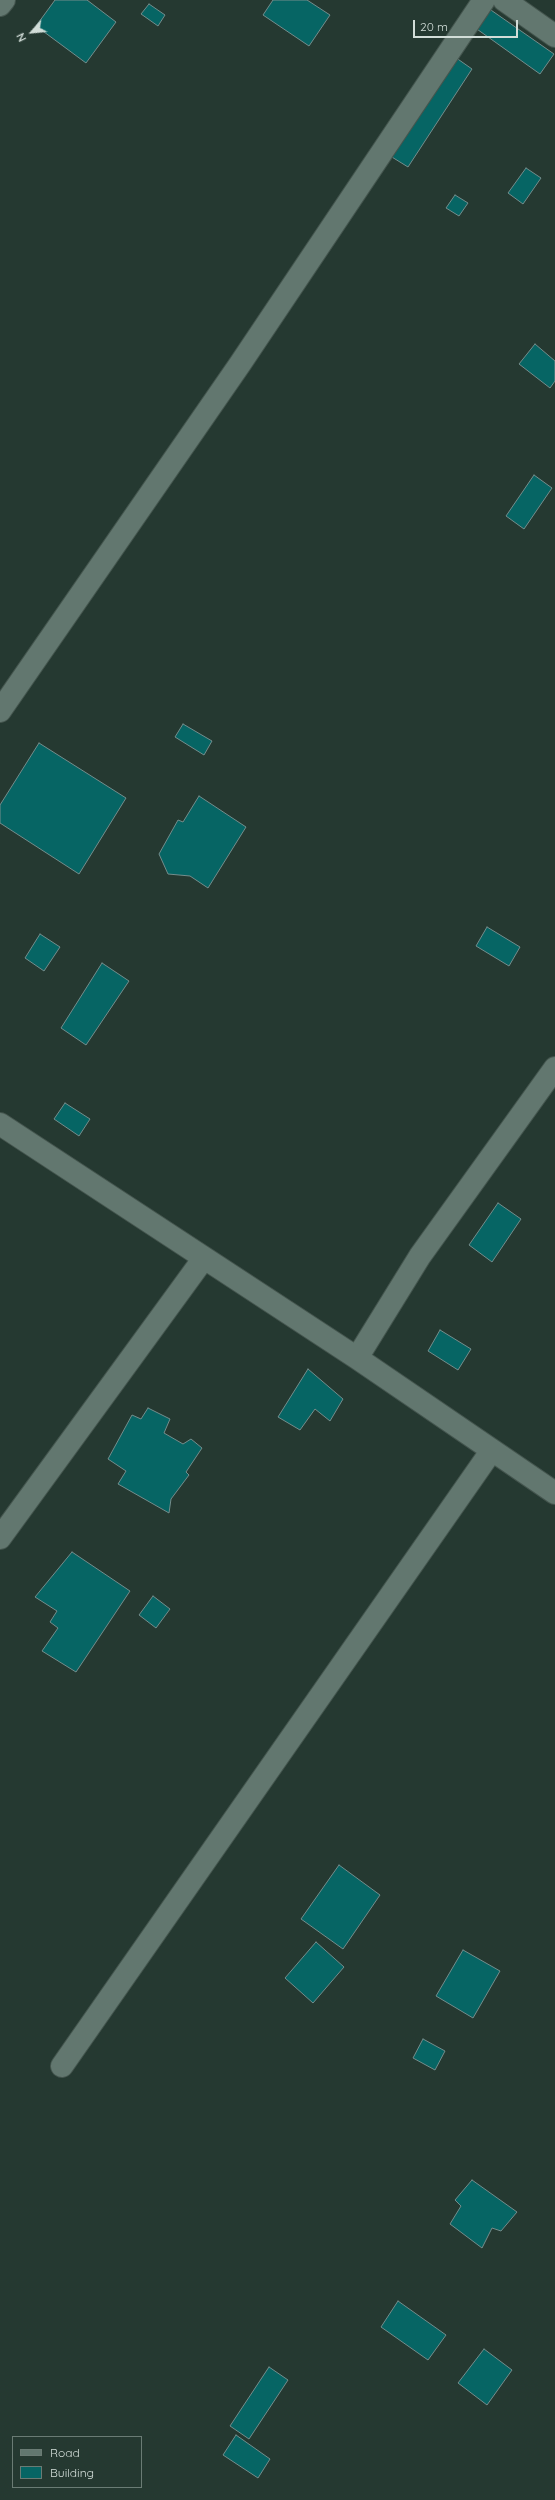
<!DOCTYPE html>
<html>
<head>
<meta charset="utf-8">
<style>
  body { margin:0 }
  #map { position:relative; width:555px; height:2500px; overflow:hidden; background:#253931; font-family:Quicksand,sans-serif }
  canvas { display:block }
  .legend { position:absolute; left:12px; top:2436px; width:130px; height:52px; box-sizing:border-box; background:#253931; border:1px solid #6a7b74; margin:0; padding:5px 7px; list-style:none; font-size:12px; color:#d2ddd8 }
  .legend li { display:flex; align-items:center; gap:8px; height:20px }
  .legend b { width:20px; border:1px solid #6a7b74 }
  .north { position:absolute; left:12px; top:12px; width:40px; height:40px; -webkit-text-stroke:3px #253931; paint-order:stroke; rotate:243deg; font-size:11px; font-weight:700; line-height:16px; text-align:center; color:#d2ddd8 }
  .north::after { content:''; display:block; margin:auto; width:14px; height:18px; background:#d2ddd8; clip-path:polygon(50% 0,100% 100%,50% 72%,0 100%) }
  .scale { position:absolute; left:413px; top:20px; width:105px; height:18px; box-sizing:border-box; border:2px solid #d2ddd8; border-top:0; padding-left:5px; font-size:12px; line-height:14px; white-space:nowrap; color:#d2ddd8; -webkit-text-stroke:3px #253931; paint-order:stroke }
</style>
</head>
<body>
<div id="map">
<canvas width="555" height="2500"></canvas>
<ul class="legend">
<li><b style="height:5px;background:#62776f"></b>Road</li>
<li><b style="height:11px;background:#066564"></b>Building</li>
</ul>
<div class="north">N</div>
<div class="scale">20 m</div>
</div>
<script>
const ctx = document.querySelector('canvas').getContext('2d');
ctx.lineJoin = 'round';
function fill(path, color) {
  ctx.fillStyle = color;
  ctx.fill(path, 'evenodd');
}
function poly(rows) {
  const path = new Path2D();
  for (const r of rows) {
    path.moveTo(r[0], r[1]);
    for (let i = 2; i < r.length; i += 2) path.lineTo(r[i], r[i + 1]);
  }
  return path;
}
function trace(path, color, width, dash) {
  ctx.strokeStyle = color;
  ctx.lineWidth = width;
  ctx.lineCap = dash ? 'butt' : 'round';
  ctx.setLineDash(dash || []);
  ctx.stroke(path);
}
const building = poly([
  [55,0,87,0,116,22,86,63,36,26,55,0],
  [273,0,307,0,330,15,309,46,263,15,273,0],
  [149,4,165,15,158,26,141,14,149,4],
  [488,8,554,54,540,74,474,27,488,8],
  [452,55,472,69,408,167,387,154,452,55],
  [526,168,541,178,523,204,508,193,526,168],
  [455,195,468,203,459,216,446,208,455,195],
  [535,344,555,361,555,381,550,388,519,364,535,344],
  [534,475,552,488,524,529,506,516,534,475],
  [183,724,212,741,204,755,175,737,183,724],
  [39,743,126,798,79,874,0,823,0,805,39,743],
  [199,796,246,827,208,888,190,876,168,874,159,854,178,820,183,822,199,796],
  [487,927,520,947,509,966,476,946,487,927],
  [40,934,60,947,44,971,25,958,40,934],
  [102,963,129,981,86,1045,61,1028,102,963],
  [65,1103,90,1119,79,1136,54,1119,65,1103],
  [498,1203,521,1219,492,1262,469,1245,498,1203],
  [440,1330,471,1349,458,1370,428,1351,440,1330],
  [308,1369,343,1399,330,1421,315,1409,300,1430,278,1417,308,1369],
  [148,1408,170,1419,164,1433,183,1444,191,1439,202,1448,186,1472,189,1475,171,1499,169,1513,118,1484,126,1471,108,1459,132,1415,141,1419,148,1408],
  [72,1552,130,1591,76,1672,42,1651,58,1628,50,1622,57,1611,35,1597,72,1552],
  [153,1596,170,1609,156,1628,139,1615,153,1596],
  [339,1865,380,1895,343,1949,301,1919,339,1865],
  [316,1942,344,1967,313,2003,285,1978,316,1942],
  [463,1950,500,1971,473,2018,436,1996,463,1950],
  [423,2039,445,2051,435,2070,413,2058,423,2039],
  [472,2180,517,2212,501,2231,492,2228,482,2248,450,2224,461,2206,455,2200,472,2180],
  [398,2301,446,2335,428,2360,381,2327,398,2301],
  [484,2349,512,2370,487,2405,458,2383,484,2349],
  [269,2367,288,2380,249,2439,230,2426,269,2367],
  [236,2435,270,2459,258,2478,223,2455,236,2435]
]);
const minor = poly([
  [504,0,555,36],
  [0,5,4,0],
  [0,711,240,364,484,0],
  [0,1124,357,1358,555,1493],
  [357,1358,420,1256,555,1068],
  [0,1538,204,1258],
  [62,2066,492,1450]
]);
fill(building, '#066564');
trace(building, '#748d8c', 1);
trace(minor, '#44554e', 24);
trace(minor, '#62776f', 22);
</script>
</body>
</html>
